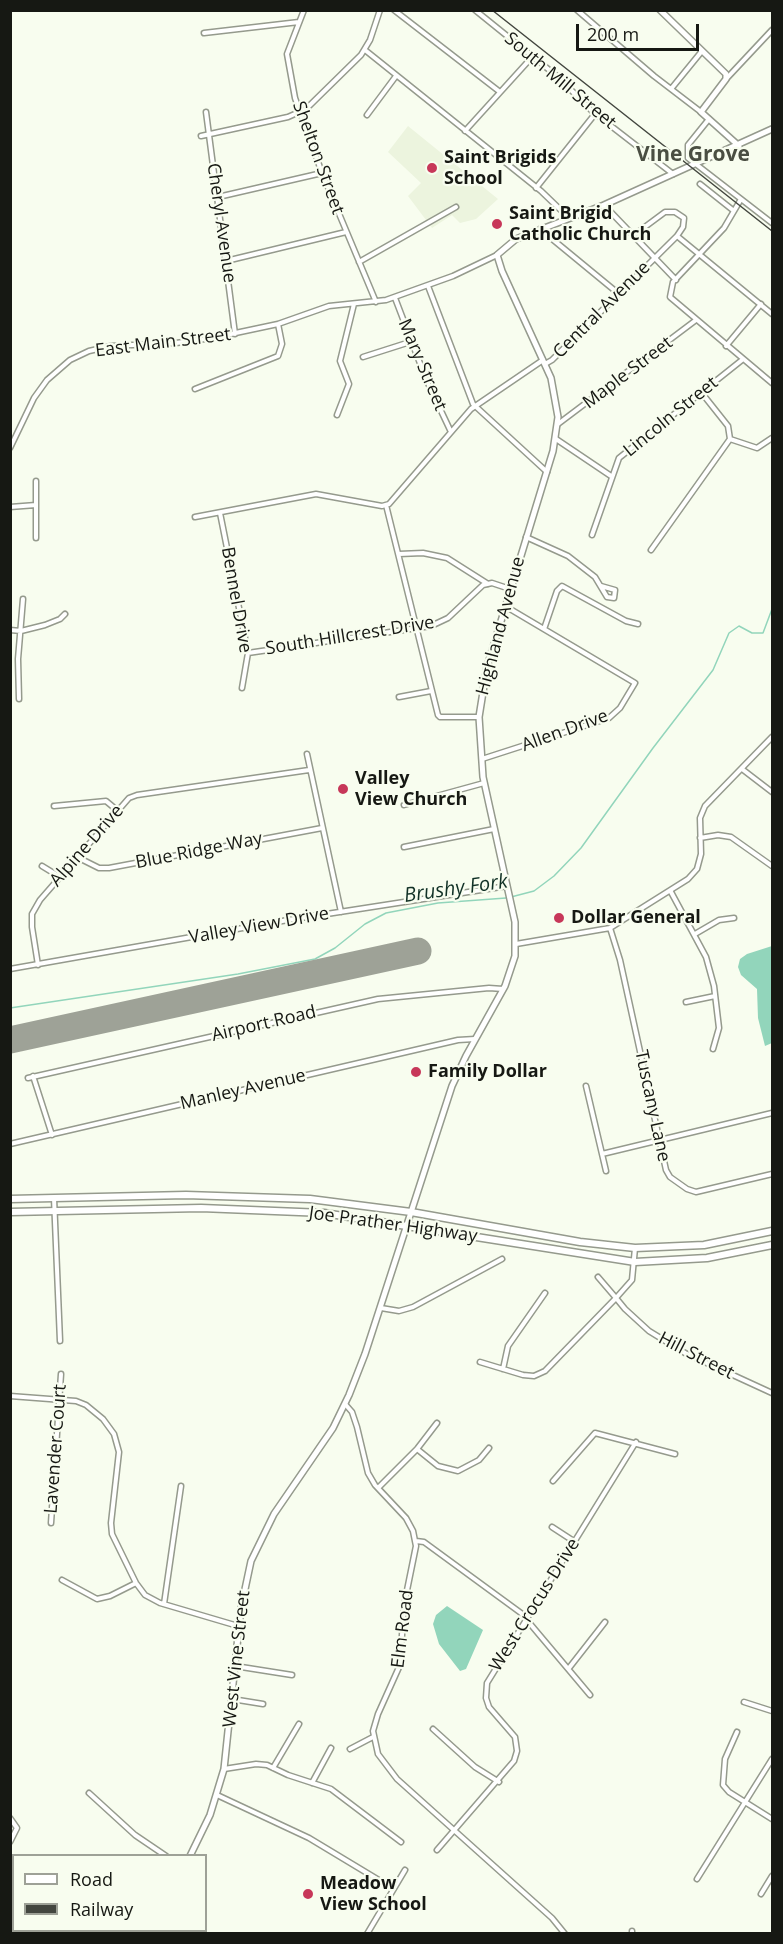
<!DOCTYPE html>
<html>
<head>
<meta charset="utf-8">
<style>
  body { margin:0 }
  #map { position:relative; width:783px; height:1944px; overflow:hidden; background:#f8fdef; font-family:"Open Sans",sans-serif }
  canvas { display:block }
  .frame { position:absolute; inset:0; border:12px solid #161813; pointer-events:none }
  .legend { position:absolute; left:12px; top:1854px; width:195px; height:78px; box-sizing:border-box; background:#f8fdef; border:2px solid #9ea197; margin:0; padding:8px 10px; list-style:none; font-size:18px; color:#161813 }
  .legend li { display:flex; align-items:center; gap:12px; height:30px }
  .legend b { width:30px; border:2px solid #9ea197 }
  .scale { position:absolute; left:576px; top:24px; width:123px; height:27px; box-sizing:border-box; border:3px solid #161813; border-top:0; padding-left:8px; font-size:18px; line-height:21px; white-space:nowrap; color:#161813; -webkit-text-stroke:4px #f8fdef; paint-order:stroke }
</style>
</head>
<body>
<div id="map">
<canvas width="783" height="1944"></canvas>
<div class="frame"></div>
<ul class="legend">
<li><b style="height:8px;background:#fff"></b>Road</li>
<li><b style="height:8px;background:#43463f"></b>Railway</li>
</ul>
<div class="scale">200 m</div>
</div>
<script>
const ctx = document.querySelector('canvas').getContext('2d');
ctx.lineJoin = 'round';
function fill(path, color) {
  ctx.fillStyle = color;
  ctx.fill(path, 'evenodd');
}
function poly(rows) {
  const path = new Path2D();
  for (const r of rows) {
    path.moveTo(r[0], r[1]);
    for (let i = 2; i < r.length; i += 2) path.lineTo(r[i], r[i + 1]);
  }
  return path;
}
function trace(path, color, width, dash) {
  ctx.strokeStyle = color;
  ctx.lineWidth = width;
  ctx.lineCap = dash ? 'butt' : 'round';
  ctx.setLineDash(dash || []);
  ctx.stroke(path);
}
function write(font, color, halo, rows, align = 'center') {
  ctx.font = font + ' "Open Sans",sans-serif';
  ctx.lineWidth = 4.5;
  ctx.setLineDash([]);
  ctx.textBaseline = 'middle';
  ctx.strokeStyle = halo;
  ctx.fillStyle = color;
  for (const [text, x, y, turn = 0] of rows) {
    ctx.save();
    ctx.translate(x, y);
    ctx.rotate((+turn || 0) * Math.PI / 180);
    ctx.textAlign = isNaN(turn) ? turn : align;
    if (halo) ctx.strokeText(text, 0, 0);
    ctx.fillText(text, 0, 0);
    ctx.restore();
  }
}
const built = poly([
  [408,126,498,199,476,219,460,223,452,215,432,228,408,196,421,183,388,152]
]);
const water = poly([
  [772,946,772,1043,765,1046,758,1018,757,989,741,975,738,967,740,959,747,954],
  [447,1606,483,1630,466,1669,460,1671,439,1644,433,1624,436,1615]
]);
const stream = poly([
  [511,897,534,891,554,876,581,848,653,748,713,670,729,633,739,626,752,633,763,633,772,609],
  [10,1008,238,974,315,959,335,948,365,924,386,913,438,903,506,898]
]);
const runway = poly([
  [10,1040,418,951]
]);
const minor = poly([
  [304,10,287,54,295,98,322,173,376,302],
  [394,10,500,92],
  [475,10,558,77,593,112,673,174],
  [577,10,654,76,701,112],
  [204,33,299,22],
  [365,50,541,191,569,218],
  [727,78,772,30],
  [671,89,702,51],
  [206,112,235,334],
  [367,115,396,76],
  [709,119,688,145,688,158,772,223],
  [465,131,533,56],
  [201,136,288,117,306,109,361,55,370,40,380,10],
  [700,184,734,211],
  [536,188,595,114],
  [218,197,322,173],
  [741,199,724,228,673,282,670,297,772,383],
  [604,205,676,280],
  [540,229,619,294],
  [677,236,772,314],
  [226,261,346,232],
  [359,262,456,207],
  [428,286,473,404,547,472],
  [395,298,426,379,451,432],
  [726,346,761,304],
  [363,357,410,342],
  [545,364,552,360,677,236,683,227,684,218,675,212,665,212,634,235],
  [195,389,278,356,282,344,278,324],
  [337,415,349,384,340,361,354,304],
  [558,424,696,320],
  [556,439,611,476],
  [730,439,757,448,772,438],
  [10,448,34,398,47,380,70,360,89,351,111,346,176,343,212,338,278,324,329,306,386,300,453,276,497,255],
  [36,481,36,538],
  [386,505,438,715,440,717,479,717],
  [10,507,36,505],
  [220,513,248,653,242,688],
  [195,517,316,494,382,506,389,504,471,409,543,360],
  [592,535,619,458,742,360],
  [526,537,568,556,595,577,607,597,614,598,615,590,601,586],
  [651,550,730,439,728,426,701,392],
  [399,554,423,553,447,558,488,584],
  [544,629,557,591,562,586,626,621,638,624],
  [10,630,21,631,45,625,60,619,65,614],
  [248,653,431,626,448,618,483,585,492,583,510,589],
  [399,697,431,691],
  [19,699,18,659,23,599],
  [307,754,341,912],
  [482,759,609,718,620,708,635,683,505,606],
  [742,769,772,792],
  [404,805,484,783],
  [54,806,106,801,118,811],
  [700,838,718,835,731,837,772,866],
  [404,847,494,829],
  [77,857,99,868,109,868,322,828],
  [42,866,60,877],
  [671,892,706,957,714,986,719,1028,713,1049],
  [610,928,620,960,666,1170,670,1177,687,1189,696,1192,772,1174],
  [695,934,719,920,734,918],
  [516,944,610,928,688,879,697,869,701,854,700,818,705,806,772,737],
  [38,965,32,927,32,914,40,900,129,798,137,795,309,770],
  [10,969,288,920,507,886],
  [686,1002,715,996],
  [33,1076,52,1135],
  [28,1078,378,999,489,988,503,989],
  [586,1086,606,1171],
  [10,1144,458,1040,475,1039],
  [602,1154,772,1113],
  [54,1198,60,1341],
  [635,1248,632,1280,616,1298,625,1309,649,1331,685,1353,772,1393],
  [381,1308,399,1311,413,1307,502,1259],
  [480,1362,523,1375,534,1376,545,1371,616,1298,598,1277],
  [503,1369,508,1346,545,1293],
  [10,1396,76,1401,86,1405,103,1419,114,1434,119,1452,111,1523,112,1534,136,1583,145,1595,160,1603,238,1626],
  [345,1404,352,1412,357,1427,368,1473,375,1485,406,1518,413,1531,416,1546,404,1605,400,1665,378,1714,373,1731,378,1754,397,1779,552,1918,565,1934],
  [417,1449,438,1466,458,1471,479,1460,489,1448],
  [553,1481,595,1433,675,1454],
  [378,1488,417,1449,437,1423],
  [51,1523,61,1374],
  [552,1527,575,1542],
  [416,1541,424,1542,521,1613,590,1695],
  [62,1580,97,1599,110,1596,136,1583],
  [164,1604,181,1486],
  [235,1666,292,1675],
  [569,1668,605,1622],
  [232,1699,263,1704],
  [744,1702,772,1711],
  [433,1729,475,1767,499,1782],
  [737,1732,725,1759,723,1785,729,1792,772,1819],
  [350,1749,373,1737],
  [273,1768,299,1724],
  [224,1769,256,1764,267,1765,288,1775,331,1789,401,1842],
  [312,1783,331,1748],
  [89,1793,135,1835,166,1856],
  [217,1795,309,1838,392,1888],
  [10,1818,17,1828,10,1842],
  [437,1850,514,1761,517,1751,515,1737,489,1707,486,1698,487,1683,636,1442],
  [10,1860,14,1861],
  [697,1879,772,1759],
  [761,1894,772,1876],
  [367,1934,405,1870],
  [632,1934,632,1931]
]);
const major = poly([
  [660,10,726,74,726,79,701,112,739,146],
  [190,1856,210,1815,224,1769,241,1608,251,1561,274,1514,333,1428,349,1395,365,1354,452,1086,466,1056,505,986,515,956,515,922,483,777,479,717,487,667,553,451,558,417,551,378,502,271,497,255,516,239,604,205,772,129],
  [143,1934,144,1930]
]);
const highway = poly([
  [10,1199,186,1195,310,1199,411,1212,580,1242,635,1248,704,1245,772,1231],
  [10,1212,201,1208,324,1213,635,1262,707,1258,772,1245]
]);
const rail = poly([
  [492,10,772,231]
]);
const markers = [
  [432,168,6,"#c73759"],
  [497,224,6,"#c73759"],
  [343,789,6,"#c73759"],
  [559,918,6,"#c73759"],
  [416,1072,6,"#c73759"],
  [308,1894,6,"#c73759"]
];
const streetNames = [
  ["South Mill Street",560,81,40],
  ["Shelton Street",318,158,70],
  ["Cheryl Avenue",221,223,82],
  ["Central Avenue",602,310,-45],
  ["East Main Street",163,343,-7],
  ["Mary Street",422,365,67],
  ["Maple Street",628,373,-37],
  ["Lincoln Street",671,417,-39],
  ["Bennel Drive",236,600,80],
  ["Highland Avenue",501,626,-75],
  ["South Hillcrest Drive",350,636,-9],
  ["Allen Drive",565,731,-20],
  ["Alpine Drive",87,846,-49],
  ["Blue Ridge Way",199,851,-11],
  ["Valley View Drive",259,926,-10],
  ["Airport Road",264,1024,-13],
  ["Manley Avenue",243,1090,-13],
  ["Tuscany Lane",652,1106,78],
  ["Joe Prather Highway",393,1225,8],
  ["Hill Street",696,1356,27],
  ["Lavender Court",56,1449,-86],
  ["West Crocus Drive",535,1605,-58],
  ["Elm Road",403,1629,-83],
  ["West Vine Street",237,1659,-84]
];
const poiNames = [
  ["Saint Brigids",444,158],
  ["School",444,179],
  ["Saint Brigid",509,214],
  ["Catholic Church",509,235],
  ["Valley",355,779],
  ["View Church",355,800],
  ["Dollar General",571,918],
  ["Family Dollar",428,1072],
  ["Meadow",320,1884],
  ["View School",320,1905]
];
const waterNames = [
  ["Brushy Fork",456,889,-8]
];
const quarterNames = [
  ["Vine Grove",693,155]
];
fill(built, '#ecf4de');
fill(water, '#92d5bb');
trace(stream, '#92d5bb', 1.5);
trace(runway, '#9ea297', 27);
trace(minor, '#959a8d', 7);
trace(major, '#959a8d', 8);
trace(highway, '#959a8d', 9);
trace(minor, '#fff', 4);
trace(major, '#fff', 5);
trace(highway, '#fff', 6);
trace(rail, '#43463f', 1.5);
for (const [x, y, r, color] of markers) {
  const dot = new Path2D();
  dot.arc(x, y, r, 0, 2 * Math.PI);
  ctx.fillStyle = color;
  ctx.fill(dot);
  trace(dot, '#f8fdef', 2);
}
write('18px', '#161813', '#f8fdef', streetNames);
write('bold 18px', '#161813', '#f8fdef', poiNames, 'left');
write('italic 20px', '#113126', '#f8fdef', waterNames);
write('bold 21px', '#4a4e42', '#f8fdef', quarterNames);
</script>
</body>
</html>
